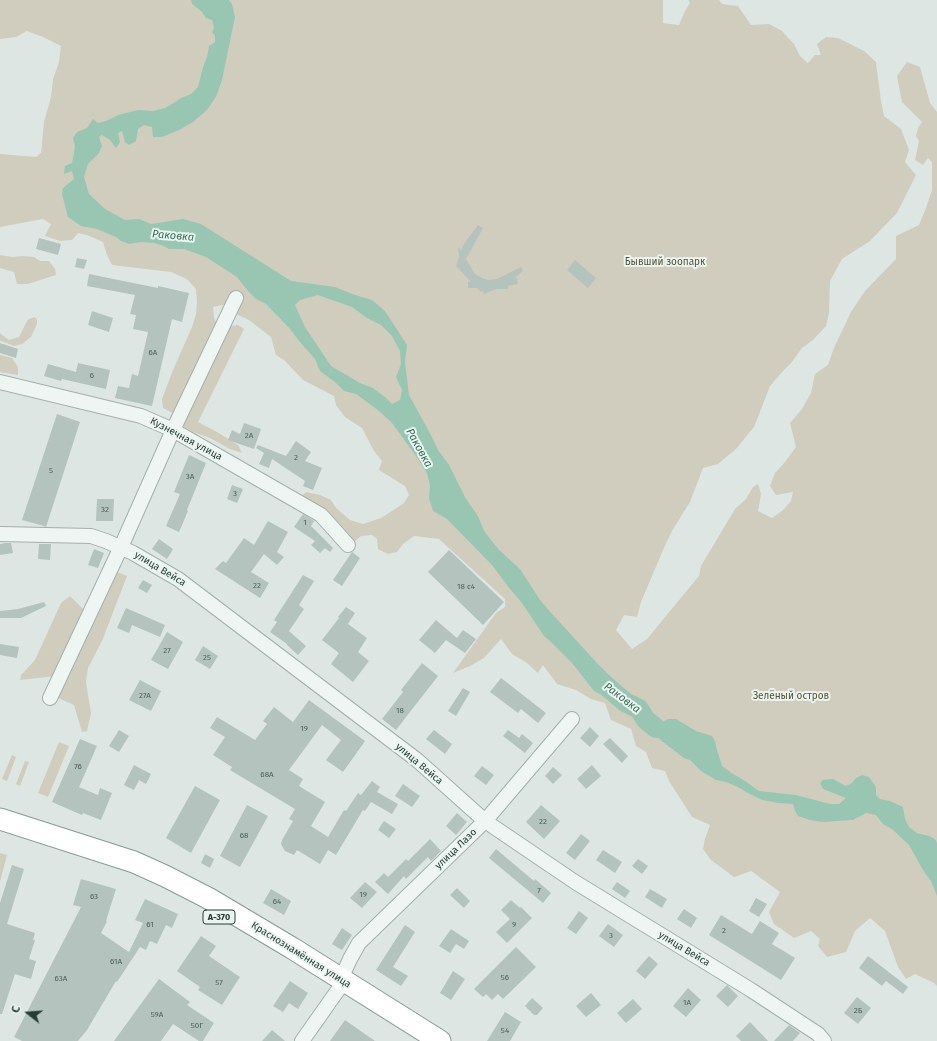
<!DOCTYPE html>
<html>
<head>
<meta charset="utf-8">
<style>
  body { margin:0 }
  #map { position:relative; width:937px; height:1041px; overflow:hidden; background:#dde6e3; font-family:"Fira Sans",sans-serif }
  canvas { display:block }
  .north { position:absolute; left:8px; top:993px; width:40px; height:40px; -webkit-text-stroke:3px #ecf4f1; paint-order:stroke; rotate:287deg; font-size:11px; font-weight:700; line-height:16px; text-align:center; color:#273c36 }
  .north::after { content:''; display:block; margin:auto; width:14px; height:18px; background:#273c36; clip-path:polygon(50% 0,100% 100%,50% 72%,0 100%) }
</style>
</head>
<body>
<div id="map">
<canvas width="937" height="1041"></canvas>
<div class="north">С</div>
</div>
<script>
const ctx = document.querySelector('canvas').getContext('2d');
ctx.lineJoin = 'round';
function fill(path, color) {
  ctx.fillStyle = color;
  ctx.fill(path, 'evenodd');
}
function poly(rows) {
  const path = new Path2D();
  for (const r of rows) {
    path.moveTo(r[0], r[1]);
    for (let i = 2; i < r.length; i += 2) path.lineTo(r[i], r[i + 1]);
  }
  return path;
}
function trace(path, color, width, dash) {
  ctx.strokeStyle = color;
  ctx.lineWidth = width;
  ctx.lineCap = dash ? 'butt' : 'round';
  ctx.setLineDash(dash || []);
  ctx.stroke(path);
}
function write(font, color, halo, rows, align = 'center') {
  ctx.font = font + ' "Fira Sans",sans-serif';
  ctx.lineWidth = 4;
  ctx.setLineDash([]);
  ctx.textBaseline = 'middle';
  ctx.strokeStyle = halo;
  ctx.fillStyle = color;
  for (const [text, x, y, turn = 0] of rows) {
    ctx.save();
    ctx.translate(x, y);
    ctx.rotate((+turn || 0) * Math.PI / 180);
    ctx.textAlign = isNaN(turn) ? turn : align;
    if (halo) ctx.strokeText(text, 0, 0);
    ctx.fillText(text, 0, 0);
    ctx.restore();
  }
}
const green = poly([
  [0,0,663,0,663,23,679,25,685,11,690,3,688,0,719,0,722,4,738,6,751,25,769,24,782,31,794,44,800,56,808,63,815,55,821,55,817,44,826,37,838,38,864,51,876,62,881,101,884,116,901,129,909,150,905,162,916,175,897,213,870,241,842,259,830,281,829,313,826,326,813,340,802,348,791,363,783,371,770,386,754,427,736,449,718,464,703,468,690,502,672,531,663,550,641,602,637,617,624,615,616,630,632,649,647,639,699,576,701,566,735,509,746,499,753,487,758,484,761,494,758,511,772,518,783,510,791,501,793,492,776,495,770,486,775,473,785,462,796,447,790,423,802,409,811,393,815,374,828,365,834,348,851,312,865,291,896,259,896,236,919,225,926,208,932,190,932,162,928,158,923,165,915,160,919,141,916,136,918,128,922,122,902,102,897,76,907,62,920,67,930,103,937,112,937,986,934,983,915,974,906,979,898,967,885,931,870,918,855,931,846,952,827,957,818,946,820,939,811,931,794,938,774,924,769,912,780,892,751,871,734,877,711,860,703,849,705,839,710,825,692,817,669,781,665,771,652,768,646,752,636,746,631,729,611,720,605,703,591,699,576,690,557,684,543,665,538,673,527,663,512,654,501,639,484,658,470,666,453,673,496,613,505,607,505,599,439,539,414,536,403,544,397,552,388,554,378,549,377,539,372,535,361,536,354,542,343,533,337,522,322,509,302,496,306,492,320,495,331,500,336,508,350,520,363,524,381,518,392,511,404,503,409,495,405,486,379,470,382,461,374,451,362,428,345,417,336,405,334,396,303,380,284,360,276,355,271,337,249,320,240,316,223,305,213,307,214,318,219,328,238,325,244,329,198,422,217,432,238,445,242,453,230,449,210,438,193,432,173,420,176,415,163,408,162,399,173,370,192,327,196,314,197,302,196,289,187,279,171,272,112,265,107,255,103,242,87,235,78,233,72,240,60,241,45,236,51,224,43,219,0,227,0,154,36,157,41,153,44,122,51,97,53,79,59,62,61,46,43,37,27,31,16,37,0,39],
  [0,255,12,257,23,256,34,257,40,261,49,261,55,269,56,275,28,284,17,284,14,272,0,268],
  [35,317,37,320,37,324,31,337,22,344,14,346,4,342,0,341,0,333,1,334,9,340,19,337,27,321,29,319],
  [0,355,12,358,18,367,18,375,0,372],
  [108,559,115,571,127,576,102,641,88,668,86,682,91,713,87,731,82,732,74,705,56,697,56,676,20,680,21,675,35,660,61,603,70,596,84,610,103,570,104,563],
  [59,742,69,746,48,797,38,793],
  [12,755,16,757,7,781,2,779],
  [25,761,29,762,20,786,16,784],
  [0,853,7,855,0,882]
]);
const water = poly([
  [191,0,229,0,232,4,235,17,222,80,216,97,207,110,193,122,179,130,162,137,153,137,152,127,144,125,138,129,136,141,129,145,125,142,122,131,118,133,120,142,116,148,110,140,102,135,99,137,102,146,99,153,88,164,84,177,89,194,105,209,125,220,139,219,151,224,183,219,201,224,291,281,335,287,355,295,372,300,385,311,407,345,405,362,409,395,432,437,438,450,449,465,466,499,478,516,484,531,499,550,520,569,540,600,554,616,596,662,611,677,617,691,625,702,621,704,605,697,594,691,572,663,553,644,544,636,522,603,510,589,492,565,447,519,433,511,429,498,430,486,427,473,416,456,392,423,379,411,356,394,344,391,335,382,320,371,315,359,299,341,290,329,266,304,256,299,248,291,237,277,206,257,184,249,169,249,164,246,154,243,141,242,129,244,121,241,116,237,97,229,81,226,68,217,62,194,63,188,74,179,72,171,64,174,65,166,72,163,75,147,73,138,77,132,87,128,93,119,98,123,106,121,118,115,138,110,153,111,165,108,172,104,181,98,191,94,198,87,203,67,207,57,209,46,215,42,215,36,212,32,214,28,212,20,206,18,202,12,192,4],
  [318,295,352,307,367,318,381,325,392,336,400,351,401,364,396,377,402,390,400,400,392,404,386,398,373,388,360,383,331,366,305,327,295,305,300,300],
  [644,708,650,719,656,724,661,723,668,719,676,719,696,731,712,736,715,741,717,750,722,766,733,774,742,779,759,791,796,795,830,804,839,804,846,798,823,789,820,783,823,780,833,779,846,786,852,783,856,778,862,775,869,777,876,787,876,795,880,799,890,801,903,807,905,819,909,827,917,833,929,836,935,839,937,843,937,896,931,881,923,870,909,845,892,829,883,824,876,815,866,813,853,820,822,822,810,820,798,816,795,811,793,804,778,803,762,800,748,793,738,787,726,782,716,780,701,771,690,760,684,758,663,742,637,718,634,710]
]);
const river = poly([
  [604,684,625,702,639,709,646,720,656,728]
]);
const building = poly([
  [478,225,483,228,466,259,475,274,482,278,488,280,497,279,521,267,523,271,514,278,517,278,518,284,508,286,508,289,496,289,484,294,483,291,481,292,477,288,468,288,468,282,471,282,458,268,456,267,459,256,458,248,459,247,461,251,464,244],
  [39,238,61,244,58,255,36,249],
  [77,258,87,260,84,269,75,267],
  [575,260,596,278,588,288,567,270],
  [89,274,158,288,158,286,189,293,182,322,172,319,152,406,115,398,118,386,129,388,132,374,138,376,148,332,133,329,136,315,130,314,135,295,87,286],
  [92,311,113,318,109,332,88,325],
  [0,343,18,349,16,358,0,353],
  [78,363,110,370,106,389,62,379,61,381,44,376,48,364,76,372],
  [57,414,80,422,46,527,44,526,22,520],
  [244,423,261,429,254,449,228,440,232,430,240,434],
  [296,441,311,452,305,461,322,468,313,490,303,486,305,481,272,459,269,468,259,464,264,453,256,448,258,445,286,456],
  [189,455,206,463,187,510,188,511,179,532,166,526,180,494,174,492],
  [232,485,243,489,237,503,227,499],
  [97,499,114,499,113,521,96,521],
  [303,514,314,521,311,526,333,548,330,552,325,548,320,553,311,545,315,541,294,527],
  [268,521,288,532,277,552,284,557,277,565,264,554,251,572,269,583,260,598,215,569,223,561,226,563,244,538,254,545],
  [159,539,173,549,167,559,152,549],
  [5,543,11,543,13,553,0,555,0,544],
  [39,544,51,544,50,560,38,559],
  [94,549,104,553,98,568,88,565],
  [449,550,504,602,483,625,428,572],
  [352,552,360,558,342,586,333,580],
  [303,575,314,581,299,605,304,609,289,631,306,646,298,655,287,645,287,644,270,632,277,622,274,620],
  [143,580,152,585,147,593,138,588],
  [44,602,46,606,21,618,0,618,0,611,18,609],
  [346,607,355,613,348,624,367,638,358,652,369,661,353,682,331,664,339,653,322,640,339,618,338,617],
  [126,608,165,625,160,637,132,625,129,633,117,628],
  [436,620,457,638,463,630,476,639,465,653,446,640,435,653,419,640],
  [167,632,183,642,168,669,151,660],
  [0,644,19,647,17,658,0,655],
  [203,646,218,656,210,669,195,660],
  [422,663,438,676,396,730,382,719,403,692,401,690],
  [501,678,546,713,538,723,521,709,518,713,490,692],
  [140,680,161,691,151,711,129,700],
  [463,688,470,692,456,716,448,711],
  [309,700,365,741,343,772,326,760,341,740,322,725,289,770,303,779,299,786,325,802,311,826,328,837,344,810,346,811,358,793,361,795,372,781,380,787,377,792,398,804,392,814,371,802,365,811,363,810,336,855,328,850,320,864,297,850,294,855,285,851,281,844,282,840,293,821,289,819,295,809,230,770,232,767,213,755,225,737,210,728,217,717,255,740,267,724,263,721,274,707,293,722],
  [590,727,599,736,590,747,580,738],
  [119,730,129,736,119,752,109,746],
  [434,730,452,744,445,754,426,739],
  [508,730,519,738,522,734,533,743,525,753,503,736],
  [610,738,628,756,622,763,603,744],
  [80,739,97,746,79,787,98,795,100,788,112,793,101,820,83,813,82,815,52,802],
  [134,765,151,774,146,784,139,780,134,790,124,785],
  [592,765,601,776,586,789,577,779],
  [482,766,494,775,486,785,474,776],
  [553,767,562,775,553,784,545,776],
  [403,784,420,796,412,807,395,796],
  [195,786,220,800,191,853,166,838],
  [247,805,268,816,240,867,220,856],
  [541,805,560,821,544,839,526,822],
  [457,813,467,822,456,835,446,826],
  [384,821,396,829,389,838,378,830],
  [581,834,590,841,575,860,566,853],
  [430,839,441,851,431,861,428,857,406,879,404,876,388,894,375,882,384,873,388,877,406,859,408,861],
  [496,849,534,881,535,879,551,893,543,903,489,858],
  [603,850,622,862,615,873,596,860],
  [205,854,214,859,210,868,201,863],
  [638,859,648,866,642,874,632,866],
  [12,865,24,869,7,924,35,933,33,940,35,940,29,959,36,961,31,979,15,974,2,1014,0,1014,0,903],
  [81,879,116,889,106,921,107,921,101,933,129,952,143,923,135,920,145,899,178,914,172,928,166,925,157,944,150,941,146,950,140,947,117,982,116,981,87,1030,78,1041,22,1041,14,1037,81,907,73,905],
  [365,882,377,892,362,908,350,898],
  [617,882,630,891,625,898,612,889],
  [457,888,470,901,464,908,450,895],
  [271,889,291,901,284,915,263,903],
  [650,889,667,899,662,908,645,897],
  [756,898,767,904,759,917,749,911],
  [511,900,520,908,521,907,532,918,507,943,496,932,510,919,501,910],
  [684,909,697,918,691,928,677,919],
  [579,911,588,918,576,934,567,928],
  [721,915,752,934,760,921,779,933,772,944,795,958,781,980,709,935],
  [608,924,623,935,614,947,599,936],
  [405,925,415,932,393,967,408,976,401,986,376,970],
  [342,928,352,935,342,950,332,944],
  [451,929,469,941,464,949,456,944,450,953,439,946],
  [201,936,216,946,209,956,240,977,222,1005,198,990,200,987,177,971],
  [516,947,536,967,503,999,498,994,492,1000,486,994,483,997,474,989],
  [649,956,658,964,645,979,636,971],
  [868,956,908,987,903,994,886,981,882,986,859,968],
  [453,971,465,979,451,1000,440,993],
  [159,979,190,1002,187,1005,214,1023,203,1041,199,1041,173,1024,161,1041,114,1041],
  [290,981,308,993,298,1009,289,1003,283,1012,273,1006],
  [727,985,738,996,728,1007,716,996],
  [688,988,701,1000,686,1017,673,1006],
  [591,993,601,1005,586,1017,576,1006],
  [857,997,871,1008,858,1024,844,1013],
  [532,998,543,1008,537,1015,534,1015,525,1006],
  [633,999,642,1009,626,1023,617,1013],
  [505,1012,521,1022,510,1041,487,1041],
  [345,1020,375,1041,330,1041],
  [750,1022,768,1041,741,1041,736,1036],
  [789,1025,800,1033,793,1041,774,1041],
  [272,1030,285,1041,262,1041]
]);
const minor = poly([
  [0,382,141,416,173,430,321,515,348,545],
  [0,534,91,536,106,541,133,553,178,579,417,760,485,821,575,882,751,990,818,1034,824,1041],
  [50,698,121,547,173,430,236,298],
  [341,979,350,959,359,943,485,821,572,719],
  [302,1041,338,990]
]);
const highway = poly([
  [0,819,134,862,165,876,208,898,292,948,440,1041]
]);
const numberNames = [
  ["6А",153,353],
  ["6",92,376],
  ["2А",249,436],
  ["2",296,458],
  ["5",51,471],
  ["3А",190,477],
  ["3",235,494],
  ["32",105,510],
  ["1",305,523],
  ["22",257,586],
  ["18 с4",466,587],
  ["27",167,651],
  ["25",207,658],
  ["27А",145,696],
  ["18",400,711],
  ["19",304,729],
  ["76",78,767],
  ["68А",267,775],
  ["22",543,822],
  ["68",244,836],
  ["7",539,891],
  ["19",363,895],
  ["63",94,897],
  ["64",277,902],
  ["61",150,925],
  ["9",514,925],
  ["2",724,931],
  ["3",611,936],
  ["61А",116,962],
  ["56",505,978],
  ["63А",61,979],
  ["57",219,983],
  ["1А",687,1003],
  ["2Б",858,1011],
  ["59А",157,1015],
  ["50Г",197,1026],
  ["54",505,1031]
];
const shields = [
  [219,917,32]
];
const shieldNames = [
  ["А-370",219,917]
];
const parkNames = [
  ["Бывший зоопарк",665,262],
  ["Зелёный остров",791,696]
];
const streetNames = [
  ["Кузнечная улица",186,439,28],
  ["улица Вейса",160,569,31],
  ["улица Вейса",419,764,40],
  ["улица Лазо",456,849,-44],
  ["улица Вейса",684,949,31],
  ["Краснознамённая улица",301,955,32]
];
const waterNames = [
  ["Раковка",173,236,5],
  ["Раковка",419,448,61],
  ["Раковка",622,698,37]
];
fill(green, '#d0cdbe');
fill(water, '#99c6b3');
trace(river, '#99c6b3', 20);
fill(building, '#b4c3be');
trace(minor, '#a3b0ac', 16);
trace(highway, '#859c95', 23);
trace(minor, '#eff5f3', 14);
trace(highway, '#fff', 21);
write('8px', '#4a5e58', null, numberNames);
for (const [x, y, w] of shields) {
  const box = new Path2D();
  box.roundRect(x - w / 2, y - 7, w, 14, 3);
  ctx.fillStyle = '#ecf4f1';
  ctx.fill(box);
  trace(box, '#273c36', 1);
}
write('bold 9px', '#273c36', null, shieldNames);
write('10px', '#585335', '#ecf4f1', parkNames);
write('10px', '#273c36', '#ecf4f1', streetNames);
write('italic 11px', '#336f58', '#ecf4f1', waterNames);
</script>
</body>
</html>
